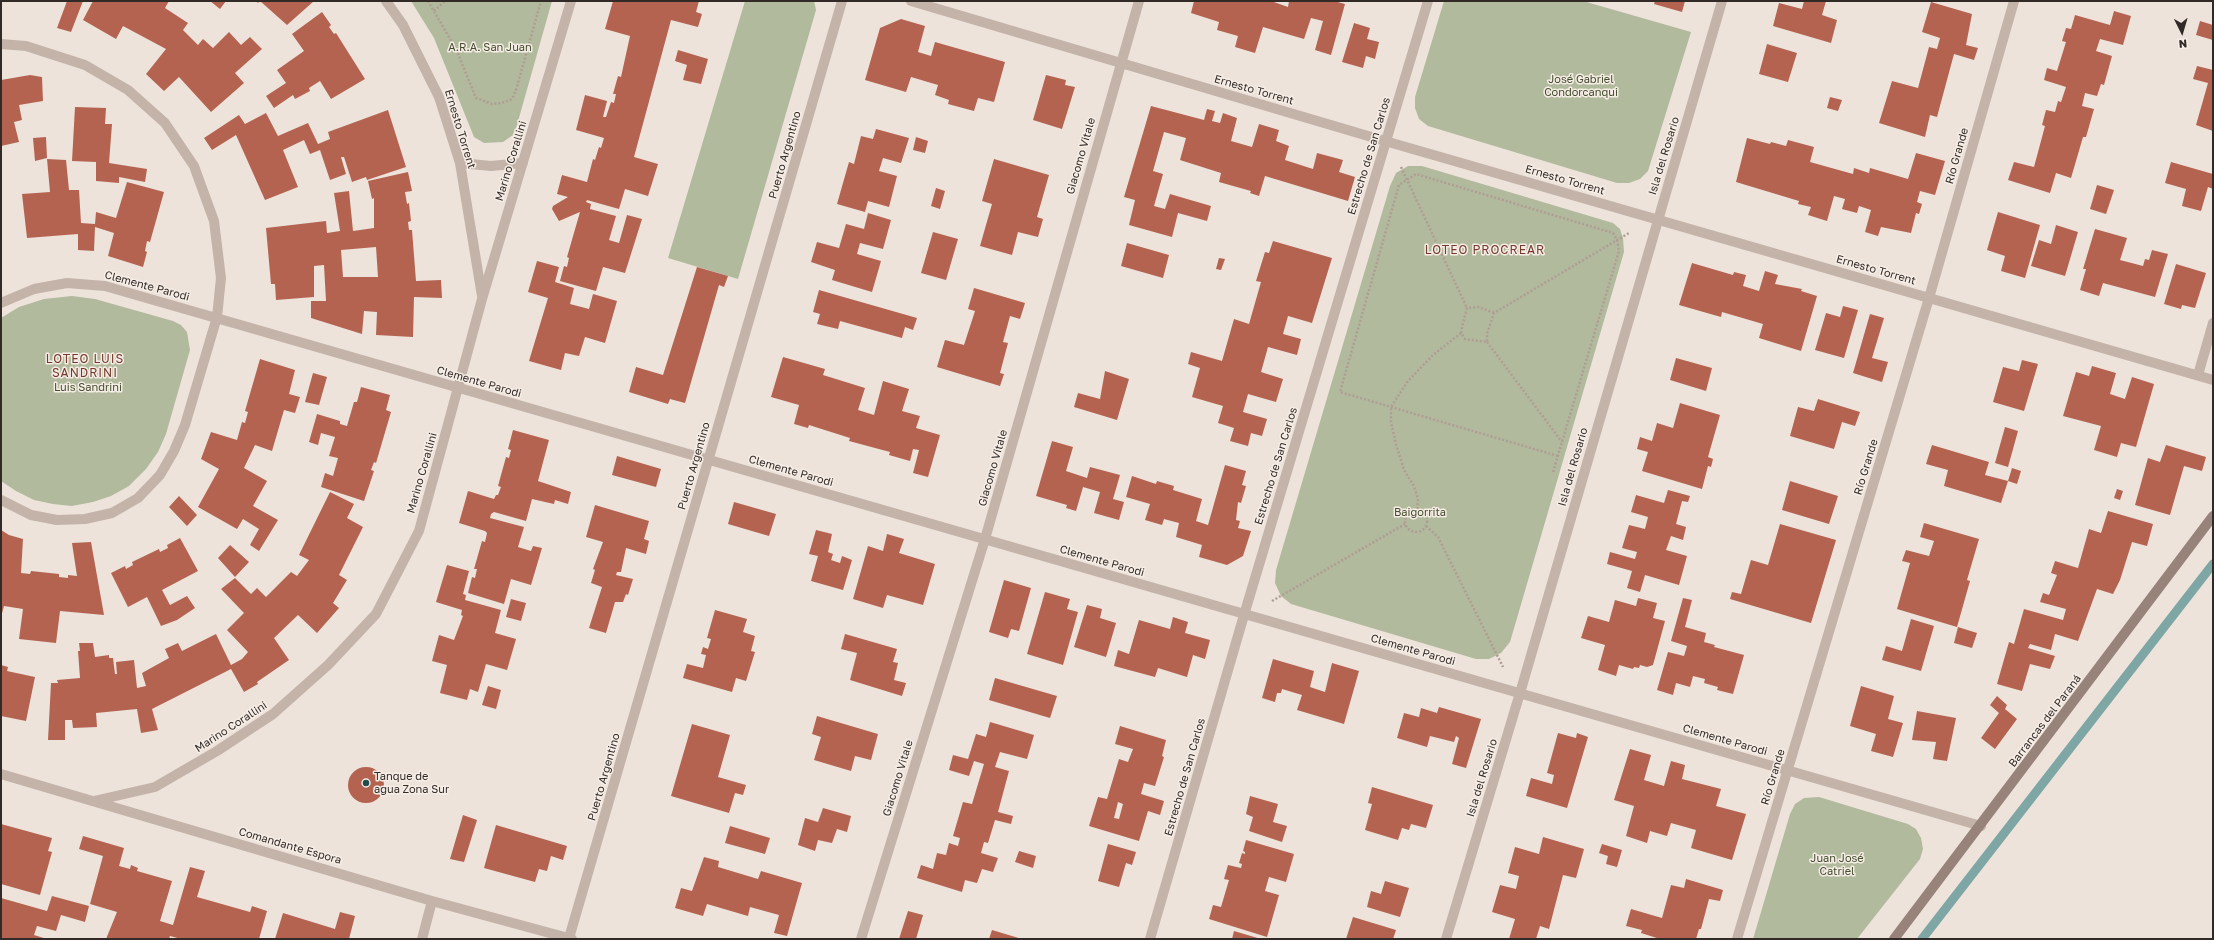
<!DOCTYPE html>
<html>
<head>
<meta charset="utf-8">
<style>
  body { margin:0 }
  #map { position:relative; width:2214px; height:940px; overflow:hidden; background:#ede3db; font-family:"Golos Text",sans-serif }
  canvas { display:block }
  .frame { position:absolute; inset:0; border:2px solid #322a27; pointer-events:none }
  .north { position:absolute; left:2162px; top:12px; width:40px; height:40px; -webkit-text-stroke:3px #f6eee6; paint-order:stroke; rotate:175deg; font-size:11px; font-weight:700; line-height:16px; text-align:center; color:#322a27 }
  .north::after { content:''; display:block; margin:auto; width:14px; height:18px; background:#322a27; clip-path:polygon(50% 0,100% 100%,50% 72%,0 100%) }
</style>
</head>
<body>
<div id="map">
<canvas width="2214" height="940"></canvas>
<div class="frame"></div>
<div class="north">N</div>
</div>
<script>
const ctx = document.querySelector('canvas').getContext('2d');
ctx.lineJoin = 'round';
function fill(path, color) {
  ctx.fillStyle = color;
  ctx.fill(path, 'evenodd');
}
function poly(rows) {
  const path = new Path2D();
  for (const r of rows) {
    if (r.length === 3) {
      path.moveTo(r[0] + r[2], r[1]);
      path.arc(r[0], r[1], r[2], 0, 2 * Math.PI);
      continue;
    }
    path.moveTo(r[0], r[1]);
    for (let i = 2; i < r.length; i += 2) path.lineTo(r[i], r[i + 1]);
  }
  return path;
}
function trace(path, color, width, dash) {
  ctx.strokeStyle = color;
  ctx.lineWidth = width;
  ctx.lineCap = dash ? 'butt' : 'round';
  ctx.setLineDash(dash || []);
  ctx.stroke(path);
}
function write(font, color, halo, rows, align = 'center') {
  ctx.font = font + ' "Golos Text",sans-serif';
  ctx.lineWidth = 3;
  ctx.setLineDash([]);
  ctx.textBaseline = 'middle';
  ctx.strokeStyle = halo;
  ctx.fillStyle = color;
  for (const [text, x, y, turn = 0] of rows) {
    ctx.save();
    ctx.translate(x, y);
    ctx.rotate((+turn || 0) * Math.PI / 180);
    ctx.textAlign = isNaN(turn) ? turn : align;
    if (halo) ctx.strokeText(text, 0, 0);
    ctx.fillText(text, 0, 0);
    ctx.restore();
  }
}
const green = poly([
  [411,1,552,1,517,125,513,135,503,142,484,143,474,137,434,38],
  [745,1,814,1,816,10,738,279,668,258],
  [1444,1,1583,1,1691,32,1648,171,1640,179,1629,183,1617,183,1428,126,1419,119,1415,108,1415,97],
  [1408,166,1422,166,1613,223,1620,229,1623,238,1624,252,1510,642,1501,653,1489,659,1476,659,1291,604,1281,596,1275,583,1276,570,1390,186,1396,173],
  [72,296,95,299,173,321,181,325,187,332,190,350,166,434,158,452,146,469,129,486,111,496,93,502,72,506,53,504,34,500,16,491,1,481,1,318,19,307,44,299],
  [1819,797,1908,824,1916,829,1921,838,1923,849,1920,859,1857,939,1753,939,1790,814,1795,804,1804,798]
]);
const stream = poly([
  [1922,939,2213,564]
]);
const building = poly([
  [67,1,83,1,71,32,57,28],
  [93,1,169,1,165,8,188,23,183,30,198,45,203,39,213,48,229,32,241,45,250,37,262,49,235,73,244,83,211,112,179,77,164,91,146,74,166,49,123,26,116,39,83,20],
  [210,1,226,1,220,9],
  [256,1,314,1,287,25,260,1,258,3],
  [613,1,699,1,696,12,702,14,698,27,671,20,634,157,658,164,648,196,625,189,619,209,587,200,586,202,591,204,590,209,616,216,609,240,619,243,627,215,642,219,625,273,603,267,596,291,560,281,564,266,567,267,569,258,567,257,580,212,559,221,552,209,553,206,568,197,557,194,562,175,587,182,593,159,595,160,599,147,601,148,604,138,576,130,585,95,607,101,603,117,606,117,611,102,614,103,616,94,613,94,618,76,621,77,630,36,605,29],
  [1194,1,1271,1,1288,7,1289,1,1334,1,1345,4,1331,55,1315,50,1323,21,1311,18,1304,39,1263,27,1255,53,1235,47,1238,36,1217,30,1219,22,1191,13],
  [1655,1,1685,1,1682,12,1654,4],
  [1804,1,1826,1,1822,15,1837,20,1831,43,1773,26,1779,3,1802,9],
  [1931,2,1972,14,1966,45,1978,48,1974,60,1954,54,1937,117,1930,115,1925,137,1879,123,1892,81,1918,88,1929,47,1937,49,1940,38,1922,32],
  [2114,11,2131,16,2123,45,2100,39,2096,51,2112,56,2104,85,2101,84,2097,96,2085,93,2082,106,2094,109,2086,137,2083,137,2071,178,2056,173,2050,193,2008,180,2014,162,2034,167,2045,126,2042,125,2046,110,2055,112,2058,101,2061,102,2066,87,2044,80,2047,68,2057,71,2066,42,2062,41,2066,28,2071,29,2075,15,2110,25],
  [322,12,331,25,329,27,334,34,336,33,365,79,331,99,320,81,309,88,310,91,295,99,293,95,274,108,266,96,286,83,277,70,304,51,292,34],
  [901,19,925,26,918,52,931,56,935,42,1005,62,994,102,978,98,974,111,948,104,949,100,935,95,938,85,911,77,906,92,865,80,880,28],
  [2200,21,2213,25,2213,40,2196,35],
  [1354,23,1370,28,1367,39,1379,42,1375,59,1366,56,1363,68,1342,62],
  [1767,44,1797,53,1788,82,1759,74],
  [678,50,708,59,701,84,683,80,687,65,675,61],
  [2197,66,2213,70,2213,131,2196,125,2208,83,2193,79],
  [30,75,42,77,43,101,19,105,22,120,14,122,19,142,1,146,1,80],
  [1046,75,1066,80,1065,85,1075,87,1062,129,1033,120],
  [1830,97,1842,100,1838,111,1827,108],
  [1151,106,1204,120,1207,109,1215,111,1212,121,1220,123,1223,113,1237,118,1231,141,1252,147,1259,124,1279,130,1276,141,1289,146,1285,160,1313,169,1317,153,1343,160,1339,172,1355,177,1348,201,1265,176,1259,196,1250,193,1251,191,1219,182,1221,173,1180,160,1186,138,1164,132,1153,171,1163,174,1154,206,1165,209,1170,194,1211,206,1207,221,1178,213,1172,237,1129,225,1135,200,1124,197],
  [75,107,106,108,105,124,112,124,109,163,147,169,145,182,119,177,119,183,96,181,96,162,72,161],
  [388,110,406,167,367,180,366,177,352,182,344,157,341,157,346,174,330,180,320,150,310,154,304,140,283,150,298,187,265,200,236,135,212,150,204,138,239,115,245,124,266,113,278,136,308,123,318,144,330,139,328,132],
  [876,129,909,138,901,163,883,158,879,171,897,176,889,207,868,201,865,212,837,204,849,162,854,164,861,136,873,139],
  [46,137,47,158,35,161,33,138],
  [916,137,928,141,925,153,913,150],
  [1747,138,1770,144,1771,142,1786,146,1788,140,1814,147,1810,162,1853,174,1854,168,1869,173,1870,168,1908,179,1916,153,1945,161,1935,195,1920,191,1917,202,1922,204,1919,214,1916,213,1911,233,1881,227,1878,236,1865,232,1871,210,1859,206,1857,213,1842,209,1845,199,1834,196,1827,221,1808,215,1811,207,1798,204,1799,201,1736,182],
  [47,159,66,160,69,190,79,190,81,223,95,224,96,212,116,218,127,182,164,192,150,242,147,241,145,251,147,252,143,267,108,256,114,233,95,227,94,251,78,250,78,234,27,238,22,194,50,192],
  [994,159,1049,175,1037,217,1043,219,1038,237,1018,232,1012,255,980,246,992,204,982,201],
  [2171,162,2213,174,2213,189,2208,187,2201,211,2182,206,2186,189,2165,183],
  [408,172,412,191,405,192,407,204,409,203,411,221,408,222,409,230,412,230,416,281,441,280,442,298,414,297,413,337,376,335,377,312,364,311,362,334,311,318,311,301,326,301,324,265,314,266,314,297,276,300,275,284,271,284,266,228,326,221,327,233,340,231,334,193,349,191,353,231,374,228,374,198,372,199,368,181],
  [376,247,378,277,343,277,341,250],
  [2097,185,2114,190,2106,214,2090,209],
  [936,188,945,191,940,209,931,206],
  [1998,212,2040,225,2025,278,2001,271,2005,256,1987,250],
  [868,213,891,220,883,249,860,243,857,254,881,261,872,292,832,280,835,270,811,262,817,242,839,248,846,224,864,229],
  [2056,225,2078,232,2065,276,2031,266,2039,240,2051,244],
  [2095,229,2127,238,2120,260,2143,266,2145,259,2149,260,2152,250,2168,254,2155,297,2103,283,2099,296,2080,290,2086,269,2083,269],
  [933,232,958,239,946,280,921,273],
  [1273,241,1332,258,1312,323,1288,316,1283,334,1301,339,1297,355,1268,347,1261,372,1283,379,1276,402,1248,394,1243,412,1267,419,1262,436,1251,433,1248,446,1230,441,1234,428,1218,423,1223,406,1192,397,1200,368,1188,364,1191,352,1222,361,1234,319,1249,324,1261,282,1256,281,1265,252,1269,253],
  [1127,243,1169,255,1163,278,1121,266],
  [1219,258,1225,259,1221,270,1216,269],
  [537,261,559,267,555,282,574,288,570,304,589,309,593,294,617,301,605,343,585,337,579,356,565,353,561,370,529,361,548,298,528,292],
  [1692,263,1733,275,1734,272,1746,275,1743,286,1759,291,1765,271,1778,275,1775,284,1802,289,1801,291,1817,296,1801,351,1759,338,1763,324,1722,312,1721,317,1679,305],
  [2176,264,2206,273,2195,308,2182,305,2181,309,2164,304],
  [697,267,728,276,724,287,719,285,685,403,670,399,668,404,629,392,636,367,663,375],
  [974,288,1025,303,1020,319,1010,316,1003,342,1008,343,1000,373,1004,374,1000,386,937,367,945,340,964,345,975,311,968,309],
  [819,290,917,318,913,330,905,327,902,338,840,321,838,329,817,324,820,314,813,312],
  [1843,306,1858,310,1844,358,1815,350,1826,313,1840,317],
  [1870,314,1884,318,1872,358,1888,362,1882,382,1853,373],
  [783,357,825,369,823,375,865,388,858,410,874,415,883,381,909,389,902,411,920,416,916,428,940,435,928,477,913,473,919,450,913,449,910,461,889,455,890,452,849,441,850,438,809,425,808,428,794,424,799,405,771,397],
  [1676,358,1712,368,1706,391,1670,380],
  [260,359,295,370,289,394,300,397,295,413,284,410,272,451,255,445,244,468,267,481,253,506,278,520,259,551,250,545,259,529,243,519,237,529,198,507,219,469,201,459,211,432,237,440,242,422,245,423,248,412,245,411],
  [2022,360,2038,364,2024,411,1993,402,2003,367,2019,371],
  [2092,366,2116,373,2110,394,2125,399,2132,377,2154,384,2136,447,2121,443,2117,457,2094,450,2101,426,2063,416,2076,372,2089,376],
  [1105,371,1129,379,1117,420,1074,407,1078,393,1100,399],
  [313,373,327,377,319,405,305,402],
  [361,387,390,395,386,410,391,412,376,463,374,462,371,470,374,471,364,501,321,487,325,473,333,476,338,458,329,456,335,437,321,433,318,445,309,442,317,414,340,421,340,424,347,426,354,402,357,402],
  [1818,399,1860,412,1855,426,1842,422,1834,449,1790,436,1798,407,1814,411],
  [1680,403,1720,415,1708,457,1713,459,1711,467,1708,466,1702,489,1642,471,1648,452,1637,449,1640,437,1652,441,1657,423,1673,428],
  [2005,427,2018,431,2008,467,1995,463],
  [513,430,549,440,538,481,571,492,568,504,555,500,554,504,532,499,526,521,494,512,491,514,490,518,524,527,518,547,531,551,533,546,542,548,531,585,511,579,504,604,468,593,472,577,475,578,477,569,474,569,482,541,485,542,487,533,485,531,459,523,468,491,494,499,496,495,498,495,501,487,498,486,506,457,509,458,511,450,508,449],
  [1052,441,1073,447,1066,471,1087,478,1090,467,1120,475,1113,499,1124,502,1119,520,1094,513,1100,492,1083,487,1076,511,1066,508,1067,505,1036,496],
  [1932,445,1989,462,1985,475,2008,481,2001,503,1944,486,1948,470,1926,464],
  [2166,445,2206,457,2202,471,2184,466,2170,515,2135,505,2148,458,2160,462],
  [617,456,661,469,656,487,612,475],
  [1225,465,1246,471,1242,485,1246,486,1241,503,1238,502,1236,520,1240,521,1238,528,1251,531,1243,556,1227,565,1199,557,1202,545,1176,537,1179,523,1164,519,1162,525,1145,520,1150,504,1126,497,1132,476,1156,484,1157,481,1174,486,1173,490,1202,499,1196,521,1208,525],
  [2012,468,2021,471,2017,484,2008,481],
  [1790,481,1838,496,1829,524,1782,510],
  [2117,489,2123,491,2120,500,2114,498],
  [1668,490,1690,496,1688,502,1682,501,1676,524,1686,527,1683,540,1671,536,1666,550,1687,556,1679,585,1645,575,1640,592,1627,588,1632,571,1607,564,1610,552,1635,559,1637,552,1622,548,1629,525,1645,529,1648,517,1631,512,1636,495,1664,503],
  [330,492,354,504,347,518,363,527,339,575,347,580,333,603,339,608,317,633,298,615,274,638,289,660,257,682,258,684,244,692,231,669,152,709,158,730,141,733,137,709,96,713,97,727,73,728,72,720,65,720,65,740,48,740,51,683,58,683,57,680,80,678,78,651,80,651,79,643,93,643,95,657,109,655,109,658,113,658,115,674,117,674,116,662,134,660,137,688,146,686,142,673,169,658,165,649,178,643,182,651,216,634,231,665,242,659,248,652,227,630,244,613,221,589,235,578,251,594,257,588,266,597,291,572,297,576,309,560,299,555],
  [179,496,197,515,187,526,169,507],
  [734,502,776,514,769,536,728,524],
  [595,505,649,521,644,539,649,541,646,554,626,548,621,572,617,572,616,575,633,579,628,595,626,594,623,602,615,602,606,633,589,628,602,587,591,583,595,570,593,569,603,542,586,537],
  [2108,511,2153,524,2147,546,2132,542,2120,580,2113,594,2097,589,2078,641,2055,634,2051,650,2030,644,2028,648,2055,656,2050,669,2030,664,2022,691,1997,684,2009,642,2014,644,2024,609,2063,620,2066,609,2040,602,2043,593,2049,595,2057,575,2051,573,2055,561,2078,568,2089,529,2101,533],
  [1924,523,1979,539,1967,580,1970,581,1957,627,1897,609,1910,563,1902,561,1906,550,1929,556,1934,541,1920,537],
  [1780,524,1836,540,1811,623,1730,599,1732,592,1741,594,1751,560,1768,565],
  [1,530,9,535,23,539,21,573,30,574,31,571,59,574,59,577,68,578,68,575,77,576,72,543,91,542,104,615,60,611,56,643,19,639,23,609,4,606,1,617],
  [816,530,832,534,828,552,833,554,831,560,840,563,842,556,852,560,843,590,811,581,818,556,809,554],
  [887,534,904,539,899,553,935,564,923,605,887,595,883,608,853,599,868,546,883,551],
  [180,538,198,571,162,590,170,605,187,596,195,608,177,620,161,626,147,597,128,607,111,573,125,566,126,569,133,565,132,562,159,549,160,552,168,548,167,545],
  [230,545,249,562,235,577,218,558],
  [447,565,469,571,463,594,466,595,465,600,501,610,495,633,516,639,507,670,486,664,478,692,470,689,467,700,440,693,447,665,432,661,439,635,454,640,463,616,461,615,462,610,436,602],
  [1004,580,1031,588,1019,631,1011,629,1008,638,989,632],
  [1045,592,1070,599,1067,609,1078,612,1063,665,1027,654],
  [1638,598,1657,603,1653,618,1665,621,1653,665,1647,667,1640,665,1639,668,1634,667,1633,669,1619,665,1616,676,1598,670,1605,645,1581,638,1588,616,1609,622,1615,600,1636,606],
  [1683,598,1692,600,1685,627,1706,633,1704,642,1715,645,1714,647,1744,655,1733,694,1717,690,1718,687,1704,683,1705,679,1693,676,1690,687,1676,683,1673,695,1657,690,1668,652,1684,656,1687,646,1671,641],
  [511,599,526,603,521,621,506,617],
  [1087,605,1102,609,1100,618,1116,623,1106,657,1074,647],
  [715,610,747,619,743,632,755,636,751,651,755,652,746,681,736,678,732,692,683,678,687,664,703,668,706,655,701,654,703,647,708,649,711,639,707,638],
  [1173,617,1188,622,1185,633,1210,640,1205,659,1193,655,1187,677,1158,668,1155,677,1114,666,1118,650,1129,654,1139,620,1170,629],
  [1911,619,1934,626,1921,671,1882,660,1886,646,1902,651],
  [1958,627,1977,633,1972,648,1954,643],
  [845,634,897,649,893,662,898,663,894,680,906,683,902,696,850,680,857,653,841,649],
  [1273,659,1314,671,1310,687,1325,692,1332,663,1359,671,1344,724,1297,710,1302,695,1282,689,1281,693,1277,693,1275,702,1262,698],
  [1,665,8,667,7,671,35,677,26,721,1,716],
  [995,678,1057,696,1050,718,989,700],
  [488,686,501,690,496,709,482,705],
  [1861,686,1894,696,1888,719,1903,723,1893,757,1871,751,1876,734,1850,726],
  [1997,696,2007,705,2005,709,2017,719,1995,749,1981,738,1999,713,1990,705],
  [1439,707,1481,719,1466,768,1452,764,1459,738,1456,736,1454,742,1430,736,1427,747,1397,738,1404,713,1419,717,1421,708,1437,713],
  [1917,711,1956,718,1947,761,1933,759,1936,742,1912,740],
  [817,716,878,734,871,760,855,756,851,771,814,760,821,737,812,734],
  [990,722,1034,735,1027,759,1000,752,995,767,1009,771,998,812,1013,816,1011,824,995,820,988,843,984,842,981,853,998,858,993,872,982,869,977,883,965,880,962,892,917,878,921,865,933,869,937,853,946,855,949,843,958,846,960,838,953,836,963,802,972,804,984,764,974,761,969,776,949,770,953,755,968,759,976,734,986,737],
  [692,724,730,735,718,777,746,785,743,795,735,793,729,813,671,796],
  [1120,726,1166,740,1162,756,1164,757,1155,786,1144,783,1141,794,1164,801,1160,815,1148,811,1139,841,1089,826,1098,797,1107,799,1119,759,1128,762,1133,749,1115,744],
  [1118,802,1123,804,1119,819,1114,818],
  [1558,733,1576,738,1577,733,1588,737,1567,808,1526,796,1531,778,1552,784,1554,775,1547,773],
  [1630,749,1651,755,1644,780,1664,786,1671,761,1685,765,1682,779,1721,789,1716,806,1746,814,1732,860,1691,848,1696,830,1671,823,1667,836,1650,831,1647,843,1626,836,1634,806,1614,800],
  [366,785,18],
  [1372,787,1433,805,1426,828,1411,824,1409,830,1402,828,1398,840,1365,830,1372,804,1368,803],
  [1250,796,1278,804,1273,822,1287,826,1282,842,1249,831,1253,817,1246,814],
  [823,808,851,816,847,832,837,829,832,843,818,840,815,851,798,845,805,818,818,822],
  [463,815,477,820,464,862,450,859],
  [1,824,52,838,48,851,52,852,40,895,1,884],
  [496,825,567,846,563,860,551,856,547,871,539,869,535,882,484,868],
  [730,826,770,838,765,854,725,843],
  [83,836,124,848,119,866,130,869,131,865,138,868,137,871,172,881,160,921,173,925,190,867,205,871,197,897,250,912,252,906,267,911,259,939,181,939,170,936,169,939,106,939,117,912,90,904,103,856,79,849],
  [1543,837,1584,849,1576,878,1563,875,1549,929,1540,926,1536,939,1509,939,1515,919,1492,912,1500,885,1516,889,1519,876,1508,873,1515,847,1539,854],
  [1246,840,1294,854,1286,882,1269,877,1265,891,1279,895,1267,937,1209,919,1213,905,1221,907,1229,880,1224,879,1228,865,1241,868,1242,864,1239,863,1242,853,1245,854,1245,852,1243,851],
  [1108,844,1136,852,1132,865,1126,863,1119,887,1098,881],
  [1602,844,1622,850,1617,867,1606,864,1608,856,1599,853],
  [1019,851,1036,856,1033,868,1015,862],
  [704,857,719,861,718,867,758,879,761,871,802,883,787,936,774,933,779,915,750,907,748,916,707,904,703,916,675,908,681,888,692,891],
  [1686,879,1723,890,1720,901,1709,899,1701,929,1699,929,1696,939,1660,939,1641,933,1642,930,1626,926,1631,909,1662,918,1671,885,1684,888],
  [1385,881,1409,888,1400,917,1367,907,1371,891,1381,894],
  [52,896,89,906,85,922,61,915,56,931,37,926,34,935,47,939,1,939,1,898,47,911],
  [908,911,923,915,916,939,899,939],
  [340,912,355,916,349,939,275,939,283,913,335,929],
  [1353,917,1396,930,1393,939,1346,939],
  [992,930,1022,939,989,939],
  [1234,931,1261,939,1232,939]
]);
const path = poly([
  [428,1,456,49,476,98,492,104,502,103,512,99,516,90,541,1],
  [434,11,445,1],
  [1401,167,1467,308],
  [1494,313,1479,307,1467,308,1462,327,1461,333,1465,339,1487,342,1487,334,1494,313,1629,233],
  [1487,342,1562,442],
  [1553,472,1619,251,1617,240,1613,233,1416,174,1399,185,1340,392,1558,456],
  [1417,509,1418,499,1414,486,1404,470,1396,444,1391,422,1391,407,1408,381,1433,355,1461,333],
  [1416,521,11],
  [1426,526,1438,537,1503,667],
  [1272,601,1405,524]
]);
const street = poly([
  [386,1,403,25,439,97,460,163,482,296],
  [911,1,1385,141,2213,380],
  [1,44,26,46,85,65,128,90,165,123,194,166,214,221,221,278,217,317,185,425,174,451,160,475,138,498,112,513,85,519,57,520,31,515,1,500],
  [460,163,491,166,523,163],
  [1,303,34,289,67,283,105,286,1981,826],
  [2198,375,2213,323],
  [1,774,432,901,572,939],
  [94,801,155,787,217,751,273,714,328,665,376,614,419,531,482,299,571,1],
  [569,938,842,1],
  [422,939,432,901],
  [861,939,985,539,1139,1],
  [1150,939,1244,615,1428,1],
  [1446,939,1520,693,1722,1],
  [1737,939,1929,298,2014,1]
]);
const secondary = poly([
  [1894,939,2213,516]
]);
const markers = [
  [366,783,4,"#234d4d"]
];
const parkNames = [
  ["A.R.A. San Juan",490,48],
  ["José Gabriel",1581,80],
  ["Condorcanqui",1581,93],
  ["Luis Sandrini",88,388],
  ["Baigorrita",1420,513],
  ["Juan José",1837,859],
  ["Catriel",1837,872]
];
const streetNames = [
  ["Ernesto Torrent",1254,90,16],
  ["Ernesto Torrent",460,129,73],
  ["Puerto Argentino",785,155,-74],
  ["Giacomo Vitale",1081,156,-74],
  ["Estrecho de San Carlos",1369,156,-73],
  ["Isla del Rosario",1664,156,-73],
  ["Río Grande",1957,156,-74],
  ["Marino Corallini",511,161,-73],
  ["Ernesto Torrent",1565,180,16],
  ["Ernesto Torrent",1876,270,16],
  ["Clemente Parodi",147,286,15],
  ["Clemente Parodi",479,382,16],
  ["Puerto Argentino",694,466,-74],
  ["Estrecho de San Carlos",1276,466,-73],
  ["Isla del Rosario",1573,467,-74],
  ["Río Grande",1866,467,-73],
  ["Giacomo Vitale",993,468,-74],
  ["Clemente Parodi",791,471,16],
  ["Marino Corallini",422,473,-74],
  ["Clemente Parodi",1102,561,16],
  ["Clemente Parodi",1413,650,16],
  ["Barrancas del Paraná",2045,721,-53],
  ["Marino Corallini",231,727,-33],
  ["Clemente Parodi",1725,740,16],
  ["Puerto Argentino",604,777,-74],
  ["Estrecho de San Carlos",1185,777,-74],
  ["Río Grande",1773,777,-73],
  ["Giacomo Vitale",898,778,-73],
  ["Isla del Rosario",1482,778,-73],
  ["Comandante Espora",290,846,16]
];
const poiNames = [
  ["Tanque de",374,777],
  ["agua Zona Sur",374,790]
];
const neighbourhoodNames = [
  ["LOTEO PROCREAR",1485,250],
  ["LOTEO LUIS",85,359],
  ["SANDRINI",85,373]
];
fill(green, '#b2ba9d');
trace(stream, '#7ea6a5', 9);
fill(building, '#b56351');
trace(path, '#af9d93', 2.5, [2, 2]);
trace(street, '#c4b3a8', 10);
trace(secondary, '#97837a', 10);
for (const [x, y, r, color] of markers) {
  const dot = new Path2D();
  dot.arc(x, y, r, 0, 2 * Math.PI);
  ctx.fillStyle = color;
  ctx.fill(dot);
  trace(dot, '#f6eee6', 1.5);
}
write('11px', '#444d2f', '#f6eee6', parkNames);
write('11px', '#322a27', '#f6eee6', streetNames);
write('11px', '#322a27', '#f6eee6', poiNames, 'left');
ctx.letterSpacing = '1px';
write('12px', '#75382c', '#f6eee6', neighbourhoodNames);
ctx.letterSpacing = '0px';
</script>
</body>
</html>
